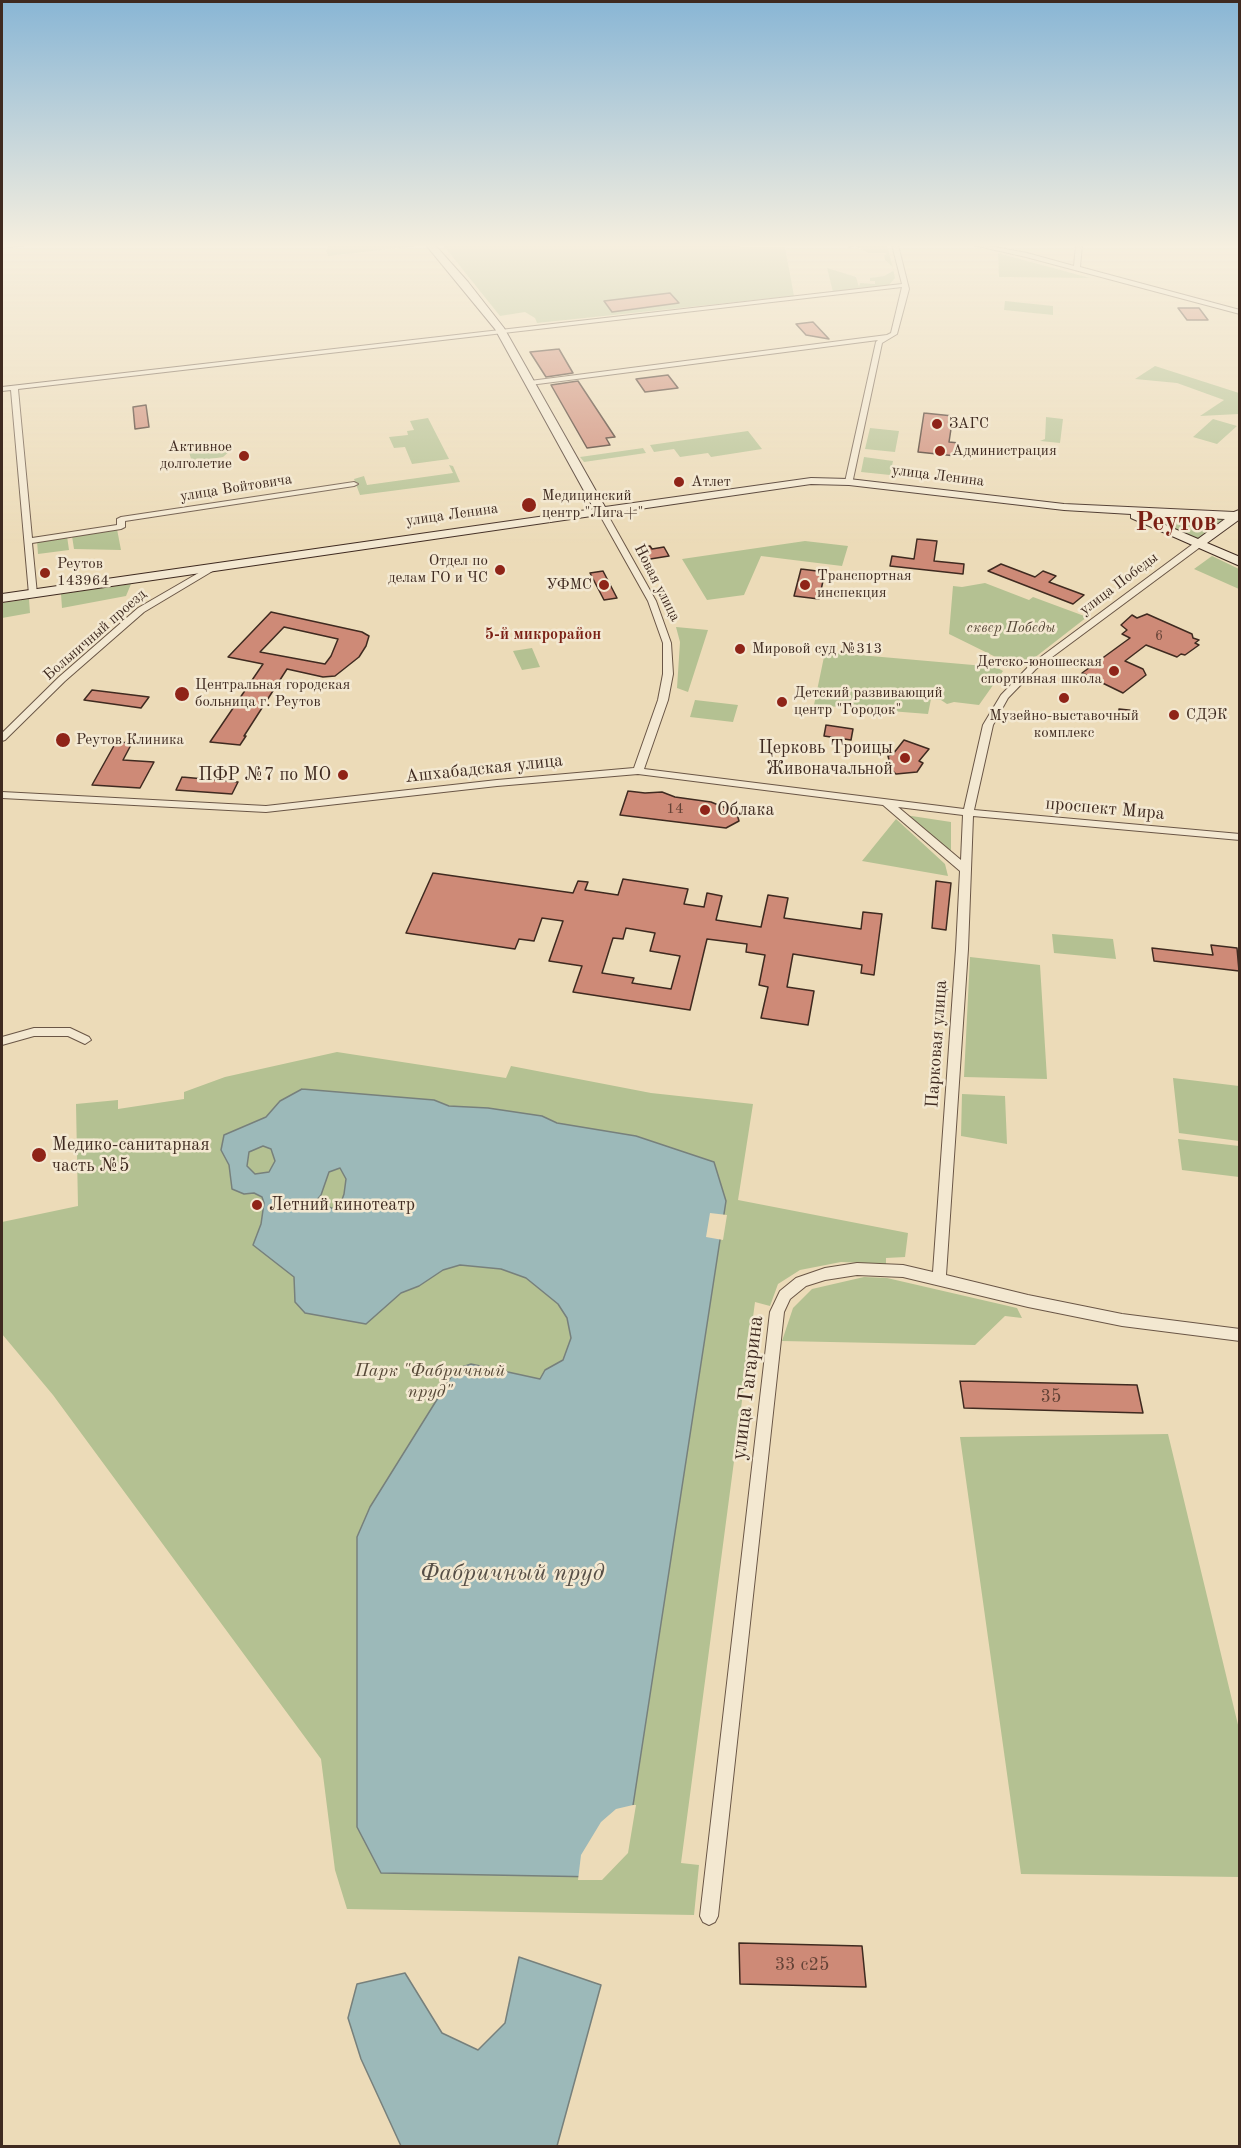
<!DOCTYPE html>
<html>
<head>
<meta charset="utf-8">
<style>
  body { margin:0 }
  #map { position:relative; width:1241px; height:2148px; overflow:hidden; background:#ecdbb8; font-family:"Old Standard TT",serif }
  canvas { display:block }
  .frame { position:absolute; inset:0; border:3px solid #3f2a20; pointer-events:none }
</style>
</head>
<body>
<div id="map">
<canvas width="1241" height="2148"></canvas>
<div class="frame"></div>
</div>
<script>
const ctx = document.querySelector('canvas').getContext('2d');
ctx.lineJoin = 'round';
function fill(path, color) {
  ctx.fillStyle = color;
  ctx.fill(path, 'evenodd');
}
function poly(rows) {
  const path = new Path2D();
  for (const r of rows) {
    path.moveTo(r[0], r[1]);
    for (let i = 2; i < r.length; i += 2) path.lineTo(r[i], r[i + 1]);
  }
  return path;
}
function trace(path, color, width, dash) {
  ctx.strokeStyle = color;
  ctx.lineWidth = width;
  ctx.lineCap = dash ? 'butt' : 'round';
  ctx.setLineDash(dash || []);
  ctx.stroke(path);
}
function write(font, color, halo, rows, align = 'center') {
  ctx.font = font + ' "Old Standard TT",serif';
  ctx.lineWidth = 5;
  ctx.setLineDash([]);
  ctx.textBaseline = 'middle';
  ctx.strokeStyle = halo;
  ctx.fillStyle = color;
  for (const [text, x, y, turn = 0] of rows) {
    ctx.save();
    ctx.translate(x, y);
    ctx.rotate((+turn || 0) * Math.PI / 180);
    ctx.textAlign = isNaN(turn) ? turn : align;
    if (halo) ctx.strokeText(text, 0, 0);
    ctx.fillText(text, 0, 0);
    ctx.restore();
  }
}
const green = poly([
  [329,245,415,245,416,246,328,256,326,250],
  [443,245,785,247,794,296,537,323,535,318,525,312,500,316],
  [847,245,887,246,893,268,895,278,889,285,833,292,827,268,856,277,859,287,860,283,875,284,875,281,870,281,870,278,884,276,893,271,893,267,885,260,884,255,887,253,869,253,855,246,849,248],
  [998,253,1090,278,999,277],
  [1005,301,1053,306,1053,315,1004,310],
  [1155,366,1239,393,1239,414,1200,416,1224,400,1177,383,1135,379],
  [1046,417,1063,419,1060,443,1040,441,1045,439],
  [428,418,449,459,412,464,405,447,394,448,389,437,408,435,407,431,414,430,410,421],
  [1213,419,1237,426,1217,444,1193,437],
  [870,428,899,431,895,452,865,449],
  [748,431,762,449,711,457,708,453,680,457,674,449,654,452,650,445],
  [230,443,231,450,223,457,192,462,188,449],
  [643,448,646,453,584,462,580,457],
  [864,457,893,461,890,475,861,472],
  [449,465,453,466,460,482,360,495,354,479,364,476,367,485,453,473],
  [1138,514,1224,519,1197,540],
  [117,529,121,550,74,549,72,536],
  [67,536,69,550,38,554,37,541],
  [805,541,848,546,842,566,761,556,744,595,707,600,682,559],
  [1212,556,1239,569,1239,589,1194,569],
  [985,583,1029,600,1033,597,1087,617,1020,669,949,634,953,586,962,587],
  [131,584,126,596,62,608,61,594],
  [29,599,30,613,2,618,2,603],
  [676,627,708,630,688,692,677,688,680,642],
  [532,648,540,667,522,670,513,651],
  [825,652,996,667,1003,671,979,705,954,702,947,704,941,700,931,699,928,714,814,705],
  [695,700,738,705,733,722,690,717],
  [905,815,951,822,951,855],
  [896,819,945,864,948,876,862,861],
  [1052,934,1113,939,1116,959,1054,953],
  [970,957,1040,965,1047,1079,964,1077],
  [337,1052,506,1078,511,1066,651,1093,753,1104,738,1200,908,1233,905,1257,886,1258,886,1264,841,1262,800,1270,778,1284,770,1306,755,1302,681,1863,699,1865,694,1915,347,1909,335,1870,321,1759,53,1395,2,1334,2,1222,78,1206,76,1104,118,1100,118,1109,184,1099,184,1092,225,1077],
  [1173,1078,1239,1086,1239,1141,1179,1133],
  [962,1094,1005,1096,1007,1144,961,1136],
  [1178,1139,1239,1146,1239,1177,1182,1170],
  [864,1277,887,1278,1017,1308,1022,1318,1005,1316,975,1345,782,1341,793,1308,812,1289],
  [1168,1434,1239,1729,1239,1877,1021,1874,960,1437]
]);
const water = poly([
  [302,1089,434,1100,449,1106,488,1108,542,1116,557,1123,636,1136,714,1162,726,1201,626,1851,600,1877,381,1873,357,1827,357,1537,370,1507,456,1369,471,1364,540,1379,545,1370,563,1360,571,1338,567,1318,558,1304,526,1278,501,1269,460,1265,443,1270,419,1286,401,1293,366,1324,305,1313,295,1302,294,1277,253,1245,261,1224,264,1203,262,1197,254,1193,244,1194,232,1189,229,1165,221,1150,224,1135,266,1117,280,1101,302,1089],
  [263,1146,271,1149,275,1161,269,1172,255,1174,247,1166,249,1152,263,1146],
  [340,1168,346,1179,344,1194,338,1211,316,1201,321,1195,329,1172,340,1168],
  [519,1957,601,1985,557,2146,401,2146,361,2059,348,2018,357,1984,405,1973,442,2033,478,2050,505,2023,519,1957]
]);
const pier = poly([
  [710,1213,727,1215,723,1240,706,1237],
  [633,1805,636,1805,628,1853,602,1880,578,1880,581,1855,601,1822,616,1809]
]);
const building = poly([
  [670,293,679,303,612,312,604,301,670,293],
  [1178,308,1199,308,1208,320,1187,320,1178,308],
  [813,322,829,339,806,335,796,324,813,322],
  [559,349,573,373,546,377,530,352,559,349],
  [668,375,678,388,645,392,636,379,668,375],
  [578,381,615,437,606,438,610,445,587,448,551,385,578,381],
  [146,405,149,427,135,429,133,407,146,405],
  [924,413,953,416,949,442,959,443,956,456,918,452,924,413],
  [917,539,937,541,934,561,964,564,963,574,890,566,892,556,914,559,917,539],
  [650,546,652,549,664,547,669,556,644,560,637,548,650,546],
  [1001,564,1035,577,1043,571,1056,576,1049,582,1084,595,1073,604,988,571,1001,564],
  [801,569,825,572,819,599,794,596,801,569],
  [603,571,617,598,604,600,590,573,603,571],
  [271,612,362,632,369,636,366,646,359,657,335,676,323,677,287,669,244,736,246,736,240,745,210,742,263,664,228,657,271,612],
  [284,627,338,639,331,656,325,664,260,652,284,627],
  [1147,614,1192,634,1193,638,1199,640,1195,643,1199,645,1185,655,1181,654,1177,657,1146,645,1125,661,1143,669,1146,675,1123,693,1082,673,1130,638,1122,634,1127,630,1121,625,1132,615,1137,618,1147,614],
  [92,690,149,697,141,708,84,700,92,690],
  [1119,709,1138,711,1138,721,1119,719,1119,709],
  [826,725,853,729,851,740,824,736,826,725],
  [904,740,929,749,919,761,923,763,917,772,896,774,886,765,889,760,888,756,893,754,904,740],
  [116,742,132,743,123,760,154,762,140,788,92,785,116,742],
  [182,777,238,782,232,794,176,790,182,777],
  [628,791,645,793,662,792,675,797,711,802,733,811,737,814,739,821,726,828,620,815,628,791],
  [433,873,573,893,578,881,588,882,585,890,618,895,623,879,688,889,684,904,704,907,707,893,722,896,716,920,761,927,768,895,788,898,784,918,861,929,863,912,882,914,874,975,861,973,862,965,793,954,787,987,814,991,808,1025,761,1018,768,987,759,985,765,955,746,952,747,944,707,939,690,1010,573,992,582,966,549,961,563,921,542,918,534,941,519,939,515,949,406,933,433,873],
  [626,928,655,933,650,951,680,956,671,989,632,983,634,978,602,973,613,938,623,939,626,928],
  [936,881,951,883,946,930,932,928,936,881],
  [1211,945,1237,948,1239,971,1154,961,1152,948,1213,955,1211,945],
  [960,1381,1137,1385,1143,1413,964,1408,960,1381],
  [739,1943,862,1946,866,1987,740,1984,739,1943]
]);
const street = poly([
  [2,245,26,245,2,248,2,245],
  [892,245,898,245,909,289,897,334,882,343,852,484,845,482,876,342,878,340,530,385,527,383,530,381,887,335,891,333,902,287,18,389,32,538,117,525,117,519,121,517,354,482,358,484,354,486,125,521,125,527,121,529,32,543,37,594,33,597,29,594,11,390,2,391,2,387,902,284,892,245],
  [973,245,984,245,1027,253,1074,266,1076,245,1082,245,1080,267,1240,310,1240,314,1026,257,973,245],
  [598,508,605,510,656,601,671,643,673,674,668,700,644,769,964,809,983,725,1001,695,1030,665,1197,541,1203,541,1203,545,1036,669,1008,698,993,725,974,810,1240,834,1240,840,973,816,968,949,946,1275,1028,1295,1122,1314,1240,1329,1240,1341,1122,1326,1028,1307,903,1277,857,1275,825,1280,806,1286,790,1299,784,1312,718,1916,715,1922,709,1925,703,1922,700,1916,770,1312,780,1291,796,1278,825,1268,857,1263,903,1265,933,1272,956,949,960,871,883,805,638,774,497,786,266,812,2,798,2,792,266,806,497,780,634,768,658,700,663,674,663,643,648,601,597,510,598,508],
  [898,807,963,815,961,860,898,807],
  [214,564,221,566,144,612,65,681,5,740,2,741,2,733,59,677,138,608,214,564],
  [34,1028,70,1028,89,1037,91,1040,85,1044,68,1036,34,1036,2,1045,2,1037,34,1028]
]);
const secondary = poly([
  [426,245,435,245,468,282,504,328,605,507,811,478,849,479,1064,504,1234,512,1239,510,1240,519,1207,543,1240,557,1240,566,1131,518,1131,514,1064,510,849,485,811,484,2,602,2,594,594,509,495,329,426,245],
  [1142,515,1225,519,1198,539,1142,515]
]);
const markers = [
  [937,424,6,"#8f2418"],
  [940,451,6,"#8f2418"],
  [244,456,6,"#8f2418"],
  [679,482,6,"#8f2418"],
  [529,505,8,"#8f2418"],
  [500,570,6,"#8f2418"],
  [45,573,6,"#8f2418"],
  [604,585,6,"#8f2418"],
  [805,585,6,"#8f2418"],
  [740,649,6,"#8f2418"],
  [1114,671,6,"#8f2418"],
  [182,694,8,"#8f2418"],
  [1064,698,6,"#8f2418"],
  [782,702,6,"#8f2418"],
  [1174,715,6,"#8f2418"],
  [63,740,8,"#8f2418"],
  [905,758,6,"#8f2418"],
  [343,775,6,"#8f2418"],
  [705,810,6,"#8f2418"],
  [39,1155,8,"#8f2418"],
  [257,1205,6,"#8f2418"]
];
const farNumbernames = [
  ["6",1159,636]
];
const farPoinames = [
  ["ЗАГС",949,424],
  ["Активное",232,447,"right"],
  ["долголетие",232,464,"right"],
  ["Администрация",952,451],
  ["Атлет",691,482],
  ["Медицинский",542,496],
  ["центр \"Лига+\"",542,513],
  ["Отдел по",488,561,"right"],
  ["делам ГО и ЧС",488,578,"right"],
  ["Реутов",57,564],
  ["143964",57,581],
  ["Транспортная",817,576],
  ["инспекция",817,593],
  ["УФМС",592,585,"right"],
  ["Мировой суд №313",752,649],
  ["Детско-юношеская",1102,662,"right"],
  ["спортивная школа",1102,679,"right"],
  ["Центральная городская",195,685],
  ["больница г. Реутов",195,702],
  ["Детский развивающий",794,693],
  ["центр \"Городок\"",794,710],
  ["СДЭК",1186,715],
  ["Музейно-выставочный",1064,716,"center"],
  ["комплекс",1064,733,"center"],
  ["Реутов Клиника",76,740]
];
const farStreetnames = [
  ["улица Ленина",938,476,7],
  ["улица Войтовича",236,488,-9],
  ["улица Ленина",452,515,-8],
  ["Новая улица",657,583,63],
  ["улица Победы",1119,584,-37],
  ["Больничный проезд",95,635,-41]
];
const farParknames = [
  ["сквер Победы",1011,628]
];
const numberNames = [
  ["14",675,809]
];
const farNeighbourhoodnames = [
  ["5-й микрорайон",543,635]
];
const poiNames = [
  ["Церковь Троицы",893,748,"right"],
  ["Живоначальной",893,769,"right"],
  ["ПФР №7 по МО",331,775,"right"],
  ["Облака",717,810],
  ["Медико-санитарная",52,1145],
  ["часть №5",52,1166],
  ["Летний кинотеатр",269,1205]
];
const streetNames = [
  ["Ашхабадская улица",484,769,-6],
  ["проспект Мира",1105,809,5],
  ["Парковая улица",937,1044,-86]
];
const parkNames = [
  ["Парк \"Фабричный",430,1371],
  ["пруд\"",430,1392]
];
const nearNumbernames = [
  ["35",1051,1397],
  ["33 с25",802,1965]
];
const nearStreetnames = [
  ["улица Гагарина",748,1388,-83]
];
const nearWaternames = [
  ["Фабричный пруд",512,1574]
];
const farTownnames = [
  ["Реутов",1176,523]
];
fill(green, '#b4c192');
fill(water, '#9cb9b9');
trace(water, '#77807c', 1.5);
fill(pier, '#ecdbb8');
fill(building, '#ce8a77');
trace(building, '#3f2a20', 1.5);
trace(street, '#6a5646', 2);
trace(secondary, '#3f2a20', 2);
fill(street, '#f3e8d1');
fill(secondary, '#f3e8d1');
const sky = ctx.createLinearGradient(0, 0, 0, 546);
sky.addColorStop(0, '#89b6d5');
sky.addColorStop(0.45, '#f6efdf');
sky.addColorStop(1, '#f6efdf00');
ctx.fillStyle = sky;
ctx.fillRect(0, 0, 1241, 546);
for (const [x, y, r, color] of markers) {
  const dot = new Path2D();
  dot.arc(x, y, r, 0, 2 * Math.PI);
  ctx.fillStyle = color;
  ctx.fill(dot);
  trace(dot, '#f3e8d1', 2);
}
write('14px', '#634236', null, farNumbernames);
write('15px', '#3f2a20', '#f3e8d1', farPoinames, 'left');
write('15px', '#3f2a20', '#f3e8d1', farStreetnames);
write('italic 15px', '#564837', '#f3e8d1', farParknames);
write('15px', '#634236', null, numberNames);
write('bold 16px', '#7a1f14', '#f3e8d1', farNeighbourhoodnames);
write('18px', '#3f2a20', '#f3e8d1', poiNames, 'left');
write('18px', '#3f2a20', '#f3e8d1', streetNames);
write('italic 18px', '#564837', '#f3e8d1', parkNames);
write('18px', '#634236', null, nearNumbernames);
write('21px', '#3f2a20', '#f3e8d1', nearStreetnames);
write('italic 24px', '#564e46', '#f3e8d1', nearWaternames);
write('bold 26px', '#7a1f14', '#f3e8d1', farTownnames);
</script>
</body>
</html>
